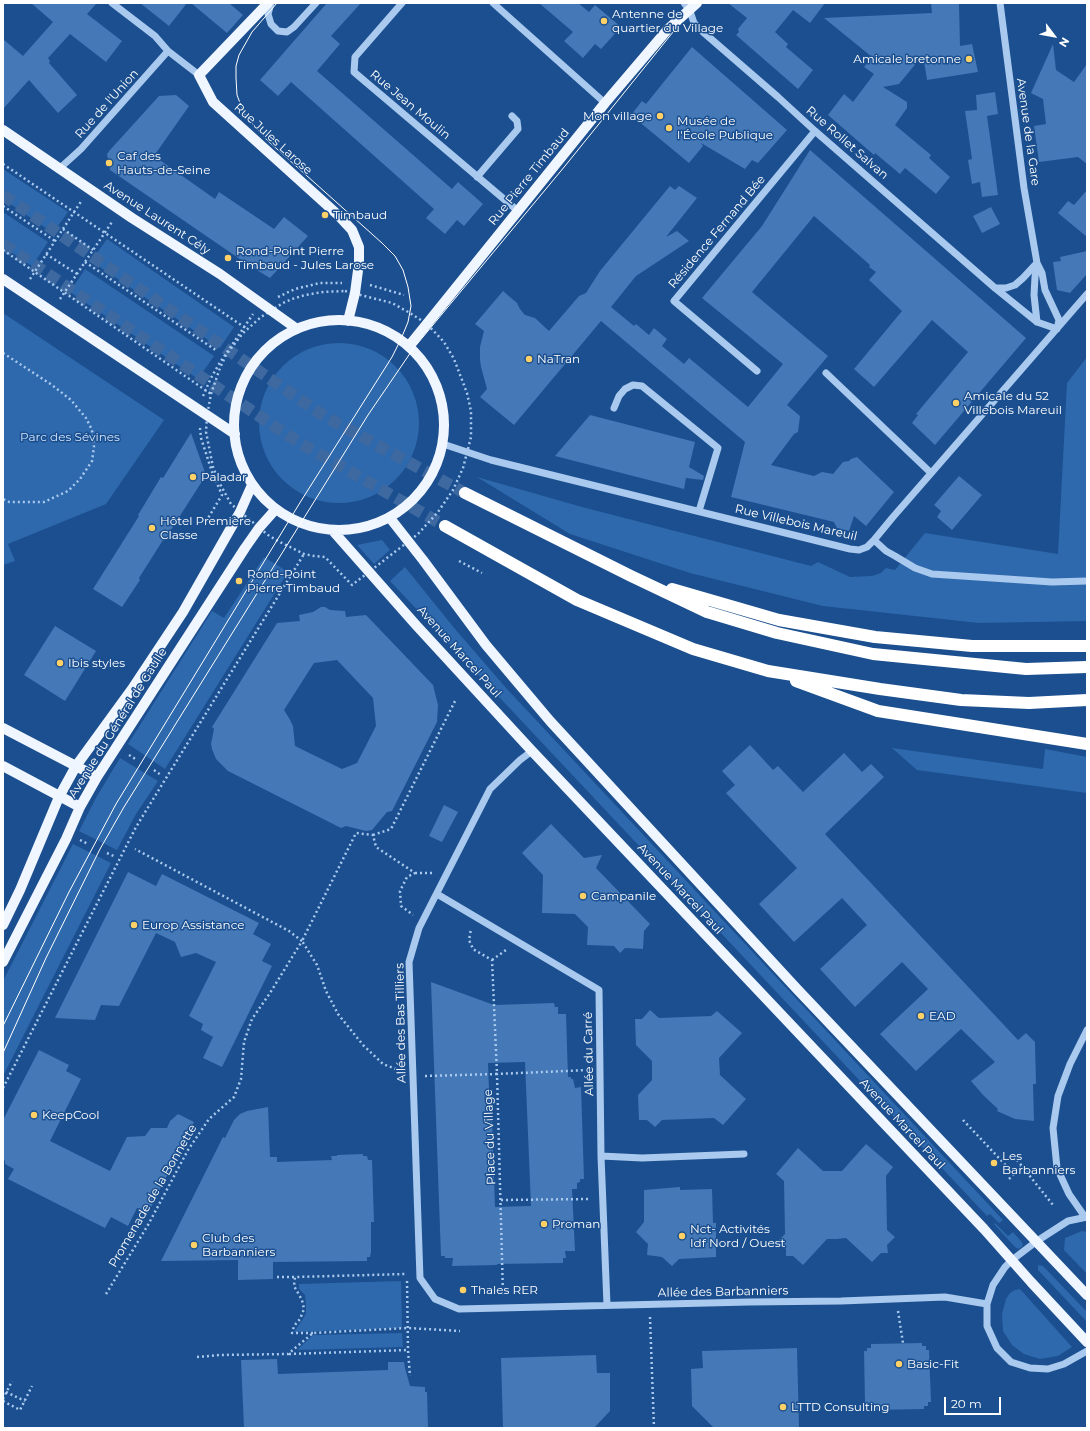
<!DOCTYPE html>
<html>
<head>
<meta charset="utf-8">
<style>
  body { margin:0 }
  #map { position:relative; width:1090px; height:1431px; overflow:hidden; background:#1b4f8f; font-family:Montserrat,sans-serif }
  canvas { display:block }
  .frame { position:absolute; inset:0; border:4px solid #fff; pointer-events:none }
  .north { position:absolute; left:1034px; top:16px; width:40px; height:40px; -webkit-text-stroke:3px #1b4f8f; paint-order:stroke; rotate:122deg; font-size:11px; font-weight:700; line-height:16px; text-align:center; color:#fff }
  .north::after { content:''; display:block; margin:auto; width:14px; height:18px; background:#fff; clip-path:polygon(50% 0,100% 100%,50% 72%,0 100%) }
  .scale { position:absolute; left:944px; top:1397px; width:57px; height:18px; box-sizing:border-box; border:2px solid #fff; border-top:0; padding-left:5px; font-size:12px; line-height:14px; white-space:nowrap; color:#fff; -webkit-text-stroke:3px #1b4f8f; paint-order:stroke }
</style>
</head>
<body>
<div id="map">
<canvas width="1090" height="1431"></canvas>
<div class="frame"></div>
<div class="north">N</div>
<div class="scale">20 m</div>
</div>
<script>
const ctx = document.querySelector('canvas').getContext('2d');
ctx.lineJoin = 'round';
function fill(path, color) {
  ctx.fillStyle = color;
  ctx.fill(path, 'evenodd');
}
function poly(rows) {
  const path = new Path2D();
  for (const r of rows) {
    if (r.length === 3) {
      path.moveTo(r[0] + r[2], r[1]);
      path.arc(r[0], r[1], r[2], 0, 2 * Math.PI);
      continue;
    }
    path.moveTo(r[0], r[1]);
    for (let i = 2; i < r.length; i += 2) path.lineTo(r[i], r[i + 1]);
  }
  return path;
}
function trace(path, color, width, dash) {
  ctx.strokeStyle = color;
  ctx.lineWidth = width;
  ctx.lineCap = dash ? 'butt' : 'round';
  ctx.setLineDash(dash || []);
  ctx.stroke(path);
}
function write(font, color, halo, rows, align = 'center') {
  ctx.font = font + ' Montserrat,sans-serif';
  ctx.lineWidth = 3;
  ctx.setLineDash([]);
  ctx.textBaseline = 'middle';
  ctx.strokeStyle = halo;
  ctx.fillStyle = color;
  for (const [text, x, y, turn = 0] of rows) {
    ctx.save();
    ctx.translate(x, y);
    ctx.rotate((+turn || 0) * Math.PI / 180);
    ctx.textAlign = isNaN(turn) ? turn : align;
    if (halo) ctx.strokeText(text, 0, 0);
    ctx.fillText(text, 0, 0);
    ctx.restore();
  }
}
const green = poly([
  [3,169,68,212,53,233,3,199],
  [3,212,48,242,32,266,3,247],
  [107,239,234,327,220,348,91,261],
  [85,269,214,356,198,379,70,292],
  [3,313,164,420,106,504,8,544,15,561,3,565],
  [339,423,80],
  [1087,357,1087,621,979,623,823,606,690,573,570,534,477,477,582,507,811,566,818,562,850,577,872,576,881,573,886,568,895,570,925,533,1058,554,1067,383],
  [382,540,390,550,374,564,357,545],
  [264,557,288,572,165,769,128,744,212,611,224,618],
  [405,567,455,629,507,689,1003,1220,999,1223,990,1214,987,1216,390,581],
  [892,748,1043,769,1045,749,1087,757,1087,793,917,770],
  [120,758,158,781,136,814,117,850,79,831,97,796],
  [73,844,111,863,3,1076,3,981],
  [995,1223,1008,1236,1013,1232,1021,1241,1023,1244,1022,1247,1018,1249,1014,1246,994,1224],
  [1082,1231,1087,1232,1087,1274,1064,1250,1065,1238],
  [1038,1265,1043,1266,1087,1312,1087,1322,1038,1270],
  [401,1281,402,1328,294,1332,303,1319,306,1313,306,1304,305,1295,299,1289,299,1284],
  [1020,1289,1072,1347,1058,1356,1040,1359,1024,1354,1012,1345,1003,1331,1002,1314,1006,1299,1010,1293,1015,1290],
  [402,1333,403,1347,297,1350,313,1335]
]);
const building = poly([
  [31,3,97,3,87,14,122,41,106,62,70,34,48,58,50,61,49,63,77,95,58,113,29,80,3,109,3,39,23,56,53,22],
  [140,3,187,3,169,26],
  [191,3,229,3,243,15,227,33],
  [327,3,361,3,331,36,340,44,317,71,452,189,458,182,483,204,464,226,457,220,445,234,426,218,434,209,291,82,278,96,260,80],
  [539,3,578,3,589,12,595,5,621,27,601,49,595,44,583,58,564,41,573,32],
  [728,3,825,3,810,23,793,10,775,32,788,44,786,47,813,70,798,89,736,35,739,32,738,29,747,18],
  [931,3,959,3,960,46,972,44,978,72,927,80,923,55,899,84,883,87,907,102,907,108,895,125,931,155,929,158,950,177,936,194,905,168,900,174,875,153,874,155,828,115,844,94,853,102,874,74,864,67,872,57,824,18,932,13],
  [1053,44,1056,70,1074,82,1087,64,1087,164,1078,157,1039,162,1034,126,1046,124,1043,99,1031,93],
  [692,47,787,130,758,163,752,160,745,169,701,143,703,146,689,163,631,115,642,101,646,104],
  [995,92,998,114,987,116,998,195,982,197,980,182,972,184,968,160,972,159,965,111,977,110,976,95],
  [176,95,189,106,154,156,215,199,219,192,274,229,284,217,308,236,270,278,250,266,110,170,107,154,110,150,159,96],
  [810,150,1026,338,935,445,912,423,918,415,916,414,968,352,932,320,874,387,854,369,902,311,869,280,876,272,869,267,870,265,814,216,752,292,828,356,787,405,800,416,798,432,794,434,771,465,814,476,822,472,833,474,843,462,849,461,851,459,857,457,894,492,866,526,854,516,849,531,837,528,834,522,731,497,745,442,601,321,514,425,480,397,487,389,481,367,480,360,480,347,484,331,475,324,503,291,517,303,520,309,525,315,535,318,549,331,579,296,586,293,600,271,670,186,675,190,679,186,697,198,666,237,677,231,689,241,636,276,611,307,634,326,636,324,649,335,654,328,667,339,662,346,684,364,689,358,748,407,783,364,702,298,762,226],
  [1087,190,1087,237,1058,213,1068,201,1074,205],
  [991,207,1000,224,982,233,973,216],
  [1087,251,1087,274,1070,293,1057,290,1053,262,1061,261,1060,257],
  [590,415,695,442,689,467,704,476,703,480,686,478,684,489,555,456],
  [191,433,206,475,164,541,163,540,139,578,140,580,122,607,93,589,139,516,138,515,161,477,163,478],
  [959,476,982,495,952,530,937,517,941,511,934,505],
  [321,607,325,607,330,610,345,611,346,617,366,615,433,685,438,705,437,722,392,811,387,812,372,830,366,831,346,826,341,828,228,771,216,759,212,749,211,744,214,729,212,727,277,623,300,621,299,615,313,612],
  [337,660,373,698,376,726,357,763,342,769,295,746,293,726,289,718,284,710,314,663],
  [55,626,96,651,65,701,24,675],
  [750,745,773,770,778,766,803,792,844,753,862,772,871,764,884,777,825,834,1018,1040,1026,1033,1035,1042,1036,1084,1033,1084,1034,1121,1015,1119,997,1111,998,1109,983,1095,971,1081,995,1062,961,1029,916,1071,880,1034,928,989,902,962,855,1007,820,969,867,925,842,898,794,942,759,904,797,868,726,793,735,785,722,771],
  [444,805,458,812,442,842,429,836],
  [551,824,584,858,602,855,596,868,650,924,644,931,643,949,625,948,620,953,614,946,587,945,588,927,575,914,542,913,543,875,522,853],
  [128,872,156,886,162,874,259,923,253,934,271,944,262,961,272,966,222,1067,203,1058,213,1037,201,1030,203,1024,189,1016,216,962,196,953,181,957,175,942,156,933,119,1006,101,1005,95,1020,55,1018],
  [431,982,494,1005,554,1003,555,1007,558,1007,558,1014,566,1014,568,1077,571,1077,571,1079,573,1079,575,1088,581,1087,584,1179,580,1179,580,1182,577,1183,577,1189,572,1189,575,1251,565,1251,566,1258,563,1258,563,1263,497,1264,497,1265,452,1266,453,1258,445,1258,445,1256,441,1256],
  [525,1062,531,1206,495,1207,491,1090,489,1089,488,1063],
  [650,1010,659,1018,711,1016,717,1011,742,1033,719,1058,720,1075,746,1099,723,1125,714,1118,662,1120,655,1127,647,1120,639,1120,638,1095,652,1080,652,1061,636,1045,635,1019,642,1019],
  [39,1050,69,1065,66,1071,81,1079,50,1141,110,1171,127,1137,145,1136,151,1128,167,1128,170,1121,178,1114,194,1122,148,1213,137,1208,128,1226,111,1217,105,1228,8,1179,14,1169,5,1164,5,1161,3,1159,3,1120],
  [268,1107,270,1157,277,1157,277,1162,332,1160,331,1156,337,1156,337,1155,363,1154,363,1156,367,1156,368,1160,372,1160,374,1222,371,1222,371,1252,370,1257,367,1257,367,1261,273,1262,273,1279,238,1280,238,1260,161,1261,223,1137,225,1138,234,1120,240,1114,247,1111],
  [866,1144,893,1167,886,1176,887,1230,895,1237,887,1245,888,1253,881,1253,872,1262,846,1238,837,1239,827,1239,803,1265,793,1256,786,1256,786,1249,777,1242,785,1234,784,1181,776,1174,798,1148,823,1171,842,1171],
  [680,1187,680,1190,712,1189,713,1223,716,1223,716,1257,679,1259,672,1266,662,1257,647,1255,648,1244,636,1232,644,1222,644,1190],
  [922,1343,922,1346,926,1346,926,1350,929,1350,931,1402,928,1402,928,1406,924,1406,924,1409,873,1410,873,1407,869,1407,869,1404,865,1404,864,1351,867,1351,867,1348,871,1348,871,1344],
  [797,1348,799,1428,714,1428,692,1406,691,1369,703,1368,702,1351],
  [596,1355,597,1373,610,1373,610,1411,594,1428,503,1428,501,1358],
  [277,1359,278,1374,388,1370,388,1362,404,1362,405,1368,410,1386,425,1387,425,1392,427,1392,428,1428,244,1428,241,1360]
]);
const highwayTunnel = poly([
  [3,195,324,416,465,493],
  [3,244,295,440,445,526]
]);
const path = poly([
  [3,164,247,329],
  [3,206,55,241],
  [63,229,93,250],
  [3,250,211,394],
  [46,254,77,274],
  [85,262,217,351],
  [30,279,82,200],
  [370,285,404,295],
  [345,291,392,303,410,313,427,324,444,342,454,359,467,393,471,411,471,437,463,468,453,490,438,512,418,534,352,585,325,557,314,556,304,554,278,541,268,535,231,504,219,482,213,467,206,432,207,416,211,394,220,368,226,355,243,333,261,317,283,303,292,299,305,295,323,292,345,291],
  [278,297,295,289,320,283,342,283],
  [60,299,112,222],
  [3,353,52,385,71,400,86,418,92,430,94,447,92,461,80,479,68,491,44,502,9,502,3,499],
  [203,396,211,378,219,364,253,314],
  [200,428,201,438,212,472,222,495,205,523],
  [459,561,482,573],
  [129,755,137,760],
  [154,770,161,775],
  [373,835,391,829,455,701],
  [80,840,88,844],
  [107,853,116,857],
  [415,873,433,873],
  [492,960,506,950],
  [401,1071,383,1064,363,1045,338,1014,326,991,317,965,302,941,356,833,373,835,376,847,415,873,407,877,400,891,401,906,413,915],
  [425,1076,497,1074,492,960,473,949,469,940,471,929],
  [3,1088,136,827,304,554],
  [963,1120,1014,1174],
  [1017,1160,1053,1205],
  [1009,1179,1022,1166],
  [501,1200,590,1199],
  [277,1277,295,1277],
  [407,1281,408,1350,410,1376],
  [106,1294,148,1225,188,1150,209,1119,234,1097,241,1079,244,1042,252,1019,270,993,302,941,289,931,135,849],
  [503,1295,497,1074,588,1070],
  [898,1311,903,1343],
  [650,1317,654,1428],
  [313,1333,292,1333,294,1326,300,1319,304,1309,302,1300,294,1286,295,1277,406,1274],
  [289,1354,408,1350],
  [197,1357,220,1355,288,1354,313,1333,408,1328,460,1331],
  [6,1392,25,1401],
  [3,1399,12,1381],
  [3,1401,20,1410,32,1386]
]);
const minor = poly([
  [112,3,155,36,168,51,199,75],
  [271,3,268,14,271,24,278,31,287,32,294,27,316,3],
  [402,3,355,57,354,72,518,211],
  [493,3,605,103],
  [684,3,690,11,694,23,703,32,778,97,815,131,995,288,1037,322,1057,329,1059,320,1045,290,1042,273,1037,263,1024,188,1000,3],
  [59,169,81,149,168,51],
  [477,177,518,129,517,121,512,116],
  [1037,263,1035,277,1034,295,1037,322],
  [995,288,1006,288,1015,285,1023,278,1037,263],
  [757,371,674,301,815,131],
  [826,373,931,473],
  [614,408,619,396,625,389,633,385,642,386,718,448,699,511],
  [443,444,491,460,850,549,859,550,867,547,874,540,893,517,1087,294],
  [874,540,886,551,895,556,915,568,932,574,1052,582,1087,581],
  [532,751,520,760,490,789,419,928,409,962,420,1278,435,1299,459,1309,749,1302,841,1301,945,1297,987,1304],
  [437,894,599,990,601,1156,607,1305],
  [601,1156,642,1158,744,1154],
  [1085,1217,1069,1194,1057,1168,1053,1128,1058,1096,1070,1064,1087,1030],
  [1087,1217,1068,1221,1037,1241,1012,1260,1005,1267,993,1285,987,1304,987,1326,997,1348,1011,1362,1030,1368,1048,1369,1064,1364,1087,1351]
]);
const major = poly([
  [268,3,199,75,213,102,338,215,352,230,359,247,359,263,355,293,348,321],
  [3,130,132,218,220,274,297,329],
  [3,279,235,434],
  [339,425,105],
  [409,346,605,103,668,29,697,3],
  [390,518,423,560,486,645,550,721,797,989,1087,1295],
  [333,531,416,625,532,751,984,1229,1031,1282,1087,1342],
  [3,728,97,777],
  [3,766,80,807],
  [3,925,20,890,59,797,76,766,132,689,183,612,240,512,252,485],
  [3,962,66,839,80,807,97,777,245,548,259,528,275,510]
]);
const highway = poly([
  [465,493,631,576,707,612,777,633,873,654,1026,669,1087,667],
  [445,526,577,600,693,649,768,671,880,689,961,700,1029,703,1087,700],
  [672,589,779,620,875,637,972,646,1087,646],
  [796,681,878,711,1087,744]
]);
const tram = poly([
  [3,1026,69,892,116,804,301,501,392,357,401,339,408,322,411,306,408,287,403,270,395,256,382,243,268,141,250,121,243,112,240,103,237,95,236,78,236,66,239,55,252,32,277,3],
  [3,1053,46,958,100,849,124,807,368,415,413,349,565,166,690,11]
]);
const markers = [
  [604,21,4,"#ffd166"],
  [969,59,4,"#ffd166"],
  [660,116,4,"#ffd166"],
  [669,128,4,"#ffd166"],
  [109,163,4,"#ffd166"],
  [325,215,4,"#ffd166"],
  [228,258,4,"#ffd166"],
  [529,359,4,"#ffd166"],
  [956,403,4,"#ffd166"],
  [193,477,4,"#ffd166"],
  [152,528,4,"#ffd166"],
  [239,581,4,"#ffd166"],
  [60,663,4,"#ffd166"],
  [583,896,4,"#ffd166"],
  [134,925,4,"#ffd166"],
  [921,1016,4,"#ffd166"],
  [34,1115,4,"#ffd166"],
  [994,1163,4,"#ffd166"],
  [544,1224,4,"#ffd166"],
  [682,1236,4,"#ffd166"],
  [194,1245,4,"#ffd166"],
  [463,1290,4,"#ffd166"],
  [899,1364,4,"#ffd166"],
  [783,1407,4,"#ffd166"]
];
const poiNames = [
  ["Antenne de",612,14],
  ["quartier du Village",612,28],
  ["Amicale bretonne",961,59,"right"],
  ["Mon village",652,116,"right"],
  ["Musée de",677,121],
  ["l'École Publique",677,135],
  ["Caf des",117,156],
  ["Hauts-de-Seine",117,170],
  ["Timbaud",333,215],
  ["Rond-Point Pierre",236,251],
  ["Timbaud - Jules Larose",236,265],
  ["NaTran",537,359],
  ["Amicale du 52",964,396],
  ["Villebois Mareuil",964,410],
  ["Paladar",201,477],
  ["Hôtel Première",160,521],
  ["Classe",160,535],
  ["Rond-Point",247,574],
  ["Pierre Timbaud",247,588],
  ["Ibis styles",68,663],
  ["Campanile",591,896],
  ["Europ Assistance",142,925],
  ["EAD",929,1016],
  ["KeepCool",42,1115],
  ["Les",1002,1156],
  ["Barbanniers",1002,1170],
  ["Proman",552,1224],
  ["Nct- Activités",690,1229],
  ["Idf Nord / Ouest",690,1243],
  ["Club des",202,1238],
  ["Barbanniers",202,1252],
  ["Thales RER",471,1290],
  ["Basic-Fit",907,1364],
  ["LTTD Consulting",791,1407]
];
const streetNames = [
  ["Rue de l'Union",107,104,-48],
  ["Rue Jean Moulin",410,105,40],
  ["Avenue de la Gare",1028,132,82],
  ["Rue Jules Larose",273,139,42],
  ["Rue Rollet Salvan",847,143,41],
  ["Rue Pierre Timbaud",529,177,-51],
  ["Avenue Laurent Cély",157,218,33],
  ["Résidence Fernand Bée",717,232,-50],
  ["Rue Villebois Mareuil",796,523,13],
  ["Avenue Marcel Paul",459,652,48],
  ["Avenue du Général de Gaulle",118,723,-58],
  ["Avenue Marcel Paul",680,889,47],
  ["Allée des Bas Tilliers",401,1023,-91],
  ["Allée du Carré",589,1054,-91],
  ["Avenue Marcel Paul",902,1124,47],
  ["Place du Village",490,1137,-92],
  ["Promenade de la Bonnette",153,1196,-60],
  ["Allée des Barbanniers",723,1292,-1]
];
const parkNames = [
  ["Parc des Sévines",70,437]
];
fill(green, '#2e69ad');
fill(building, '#4478b7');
trace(highwayTunnel, '#3d69a0', 12, [12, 6]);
trace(path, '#a9c9ee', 2.5, [2, 3]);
trace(minor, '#a9c9ee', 7);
trace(major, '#f0f6ff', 10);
trace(highway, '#fff', 12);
trace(tram, '#fff', 1);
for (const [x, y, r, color] of markers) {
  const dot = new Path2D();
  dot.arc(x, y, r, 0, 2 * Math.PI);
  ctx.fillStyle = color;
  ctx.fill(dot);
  trace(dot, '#1b4f8f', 1.5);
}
write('12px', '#fff', '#1b4f8f', poiNames, 'left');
write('12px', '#fff', '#1b4f8f', streetNames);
write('12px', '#cfe3fa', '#1b4f8f', parkNames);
</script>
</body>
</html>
